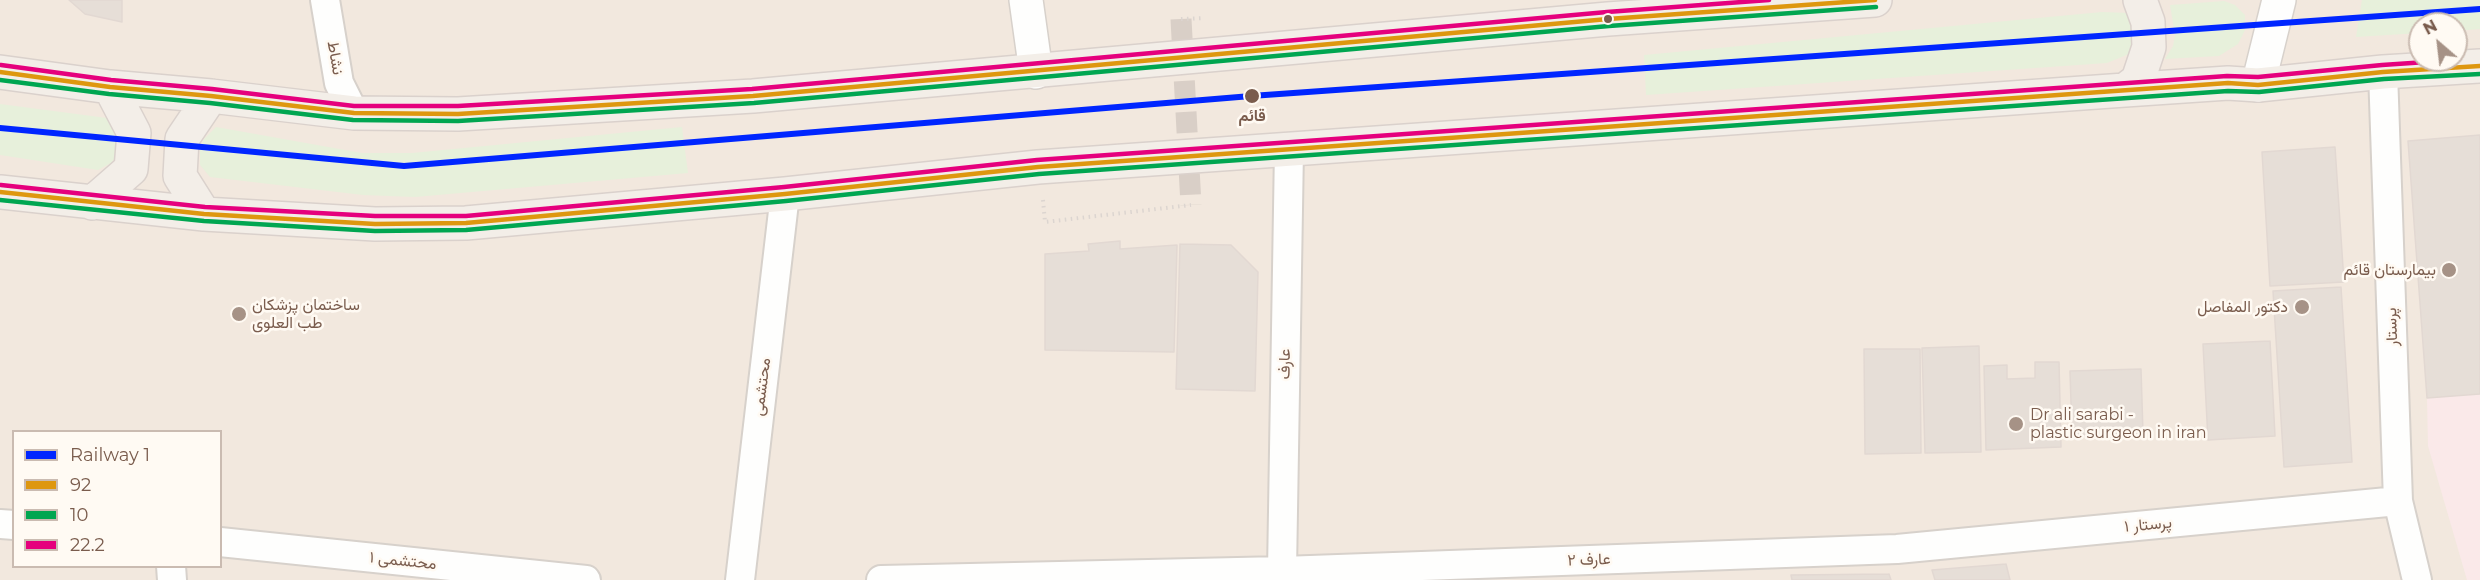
<!DOCTYPE html>
<html>
<head>
<meta charset="utf-8">
<style>
  body { margin:0 }
  #map { position:relative; width:2480px; height:580px; overflow:hidden; background:#f9f5f0; font-family:Montserrat,sans-serif }
  canvas { display:block }
  .legend { position:absolute; left:12px; top:430px; width:210px; height:138px; box-sizing:border-box; background:#fffaf3; border:2px solid #cabbb1; margin:0; padding:8px 10px; list-style:none; font-size:18px; color:#7a5c4d }
  .legend li { display:flex; align-items:center; gap:12px; height:30px }
  .legend b { width:30px; border:2px solid #cabbb1 }
  .north { position:absolute; left:2408px; top:12px; width:60px; height:60px; box-sizing:border-box; background:#fffaf3; border:2px solid #cabbb1; border-radius:50%; rotate:332deg; font-size:16px; font-weight:700; line-height:24px; text-align:center; color:#7a5c4d }
  .north::after { content:''; display:block; margin:auto; width:21px; height:27px; background:#a69286; clip-path:polygon(50% 0,100% 100%,50% 72%,0 100%) }
</style>
</head>
<body>
<div id="map">
<canvas width="2480" height="580"></canvas>
<ul class="legend">
<li><b style="height:8px;background:#0026ff"></b>Railway 1</li>
<li><b style="height:8px;background:#de970f"></b>92</li>
<li><b style="height:8px;background:#00a651"></b>10</li>
<li><b style="height:8px;background:#e5007d"></b>22.2</li>
</ul>
<div class="north">N</div>
</div>
<script>
const ctx = document.querySelector('canvas').getContext('2d');
ctx.lineJoin = 'round';
function fill(path, color) {
  ctx.fillStyle = color;
  ctx.fill(path, 'evenodd');
}
function poly(rows) {
  const path = new Path2D();
  for (const r of rows) {
    path.moveTo(r[0], r[1]);
    for (let i = 2; i < r.length; i += 2) path.lineTo(r[i], r[i + 1]);
  }
  return path;
}
function trace(path, color, width, dash) {
  ctx.strokeStyle = color;
  ctx.lineWidth = width;
  ctx.lineCap = dash ? 'butt' : 'round';
  ctx.setLineDash(dash || []);
  ctx.stroke(path);
}
function write(font, color, halo, rows, align = 'center') {
  ctx.font = font + ' Montserrat,Vazirmatn,sans-serif';
  ctx.lineWidth = 5;
  ctx.setLineDash([]);
  ctx.textBaseline = 'middle';
  ctx.strokeStyle = halo;
  ctx.fillStyle = color;
  for (const [text, x, y, turn = 0] of rows) {
    ctx.save();
    ctx.translate(x, y);
    ctx.rotate((+turn || 0) * Math.PI / 180);
    ctx.textAlign = isNaN(turn) ? turn : align;
    if (halo) ctx.strokeText(text, 0, 0);
    ctx.fillText(text, 0, 0);
    ctx.restore();
  }
}
const residential = poly([
  [0,0,2480,0,2480,580,0,580],
  [2420,24,2456,24,2456,60,2420,60],
  [14,432,220,432,220,566,14,566]
]);
const medical = poly([
  [2480,135,2480,580,2467,580,2428,446,2427,398,2408,141]
]);
const green = poly([
  [2362,0,2480,0,2480,29,2456,31,2456,24,2420,24,2420,33,2356,37],
  [2224,1,2235,5,2245,15,2245,30,2238,44,2219,56,2165,59,2173,46,2175,35,2170,5],
  [2102,12,2129,13,2137,48,2129,54,2107,63,1646,95,1644,55],
  [0,104,107,118,118,133,120,151,111,163,98,170,0,155],
  [216,127,362,153,412,153,682,127,688,173,415,197,363,195,210,177,200,165,200,150,204,139]
]);
const building = poly([
  [69,0,122,0,122,22,85,14,69,0],
  [2480,135,2480,394,2427,398,2408,141,2480,135],
  [2335,147,2344,282,2270,286,2262,152,2335,147],
  [1120,241,1120,249,1177,245,1174,352,1045,350,1045,254,1089,251,1088,244,1120,241],
  [1180,244,1231,245,1258,272,1255,391,1176,389,1180,244],
  [2341,287,2352,462,2284,467,2273,291,2341,287],
  [2270,341,2275,436,2208,440,2203,344,2270,341],
  [1979,346,1981,452,1925,453,1922,348,1979,346],
  [1864,349,1920,349,1921,453,1865,454,1864,349],
  [2035,362,2059,362,2061,447,1986,450,1984,366,2007,365,2007,379,2035,378,2035,362],
  [2141,369,2143,433,2072,435,2070,371,2141,369],
  [2006,564,2010,580,1935,580,1932,570,2006,564],
  [1889,574,1891,580,1792,580,1791,575,1889,574]
]);
const pedestrianTunnel = poly([
  [1181,19,1191,205]
]);
const path = poly([
  [1181,19,1204,18],
  [1043,200,1045,222,1191,205]
]);
const minor = poly([
  [325,0,339,83,354,113],
  [2383,72,2398,501,2417,580],
  [0,524,14,525],
  [220,542,586,580],
  [171,566,172,580],
  [740,580,785,194],
  [881,580,1282,571,1897,549,2398,501],
  [1284,580,1282,571,1289,149]
]);
const tertiary = poly([
  [1026,0,1036,72],
  [2258,85,2279,0]
]);
const primary = poly([
  [0,72,110,87,211,96,354,113,458,114,753,96,1608,19,1875,0],
  [2125,90,2138,80,2149,47,2148,22,2140,0],
  [0,192,204,214,375,224,466,223,785,194,1038,167,2125,90,2228,83,2258,85,2383,72,2480,66],
  [92,203,131,169,134,133,110,87],
  [204,214,180,176,182,139,211,96]
]);
const bus1 = poly([
  [0,72,110,87,211,96,354,113,458,114,753,96,1608,19,1875,0],
  [0,192,204,214,375,224,466,223,785,194,1038,167,2228,83,2258,85,2383,72,2480,66]
]);
const bus2 = poly([
  [0,80,109,94,210,103,353,120,458,121,754,103,1609,26,1876,7],
  [0,200,204,221,375,231,466,230,786,201,1039,174,2228,91,2259,92,2384,79,2480,74]
]);
const bus3 = poly([
  [1,65,111,80,212,89,354,106,458,106,752,89,1607,12,1769,0],
  [1,185,205,207,375,216,466,216,784,187,1037,160,2227,76,2258,77,2382,65,2456,60]
]);
const rail1 = poly([
  [0,128,404,166,1251,96,2480,9]
]);
const markers = [
  [1608,19,5,"#7a5c4d"],
  [1252,96,8,"#7a5c4d"],
  [2449,270,8,"#a69286"],
  [2302,307,8,"#a69286"],
  [239,314,8,"#a69286"],
  [2016,424,8,"#a69286"]
];
const streetNames = [
  ["نشاط",335,58,80],
  ["پرستار",2392,327,-92],
  ["عارف",1285,364,-89],
  ["محتشمی",762,387,-83],
  ["پرستار ۱",2148,525,-5],
  ["عارف ۲",1589,560,-2],
  ["محتشمی ۱",403,561,6]
];
const stopNames = [
  ["قائم",1252,116]
];
const poiNames = [
  ["بیمارستان قائم",2436,270],
  ["ساختمان پزشكان",252,305,"left"],
  ["طب العلوى",252,323,"left"],
  ["دكتور المفاصل",2288,307],
  ["Dr ali sarabi -",2030,415,"left"],
  ["plastic surgeon in iran",2030,433,"left"]
];
fill(residential, '#f2e8de');
fill(medical, '#fae9e9');
fill(green, '#e7f0db');
fill(building, '#e6ded7');
trace(building, '#e2d8d2', 1.5);
trace(pedestrianTunnel, '#d9cfc7', 21, [21, 10]);
trace(minor, '#d7d1cb', 32);
trace(tertiary, '#d7d1cb', 36);
trace(primary, '#dad1cc', 36);
trace(path, '#dcd5d0', 4, [1.5, 4.5]);
trace(minor, '#fefefd', 28);
trace(tertiary, '#fefefd', 33);
trace(primary, '#f3eee8', 33);
trace(bus1, '#de970f', 4.5);
trace(bus2, '#00a651', 4.5);
trace(bus3, '#e5007d', 4.5);
trace(rail1, '#0026ff', 6);
for (const [x, y, r, color] of markers) {
  const dot = new Path2D();
  dot.arc(x, y, r, 0, 2 * Math.PI);
  ctx.fillStyle = color;
  ctx.fill(dot);
  trace(dot, '#fffaf3', 2);
}
write('16px', '#7a5c4d', '#fffaf3', streetNames);
write('bold 16px', '#7a5c4d', '#fffaf3', stopNames);
write('16px', '#7a5c4d', '#fffaf3', poiNames, 'right');
</script>
</body>
</html>
